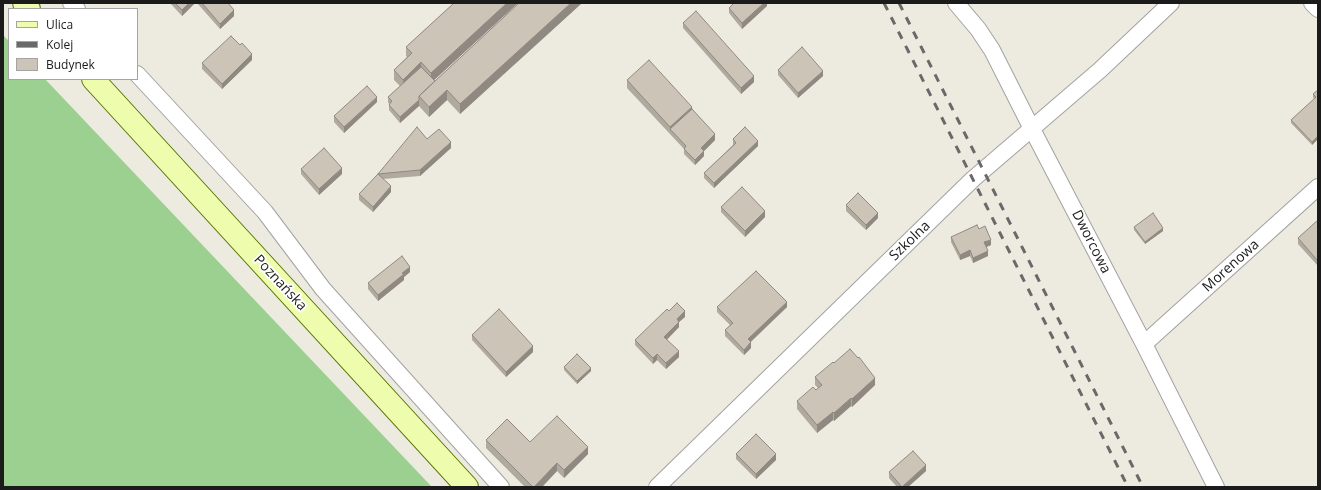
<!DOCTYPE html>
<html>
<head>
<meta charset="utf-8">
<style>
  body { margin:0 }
  #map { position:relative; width:1321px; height:490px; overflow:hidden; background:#edebdf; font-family:"Open Sans",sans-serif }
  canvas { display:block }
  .frame { position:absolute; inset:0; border:4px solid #1b1b1b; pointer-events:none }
  .legend { position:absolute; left:8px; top:8px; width:130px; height:72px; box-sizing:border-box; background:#fff; border:1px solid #a4a4a4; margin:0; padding:5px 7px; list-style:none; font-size:12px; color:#1b1b1b }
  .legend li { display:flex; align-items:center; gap:8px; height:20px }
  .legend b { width:20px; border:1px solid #a4a4a4 }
</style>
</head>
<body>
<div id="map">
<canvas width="1321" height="490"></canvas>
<div class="frame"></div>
<ul class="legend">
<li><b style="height:5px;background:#eefdad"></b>Ulica</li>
<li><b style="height:5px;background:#696969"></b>Kolej</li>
<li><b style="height:11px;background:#cdc4b8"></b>Budynek</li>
</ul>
</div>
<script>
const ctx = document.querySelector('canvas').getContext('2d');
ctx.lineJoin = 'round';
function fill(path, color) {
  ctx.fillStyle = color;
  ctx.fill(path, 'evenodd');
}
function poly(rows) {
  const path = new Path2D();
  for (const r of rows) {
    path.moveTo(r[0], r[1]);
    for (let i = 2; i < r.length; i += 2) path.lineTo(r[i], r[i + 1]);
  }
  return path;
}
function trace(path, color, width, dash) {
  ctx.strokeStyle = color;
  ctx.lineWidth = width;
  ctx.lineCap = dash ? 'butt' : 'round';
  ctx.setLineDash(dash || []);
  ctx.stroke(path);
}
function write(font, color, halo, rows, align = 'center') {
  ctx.font = font + ' "Open Sans",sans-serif';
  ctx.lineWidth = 3.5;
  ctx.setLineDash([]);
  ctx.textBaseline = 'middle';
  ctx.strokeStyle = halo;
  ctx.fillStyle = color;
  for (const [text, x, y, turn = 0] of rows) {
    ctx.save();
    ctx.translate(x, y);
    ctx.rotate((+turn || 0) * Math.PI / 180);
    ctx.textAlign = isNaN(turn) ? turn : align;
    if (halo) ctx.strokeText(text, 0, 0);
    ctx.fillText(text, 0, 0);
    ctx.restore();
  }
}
const forest = poly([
  [3,35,9,41,9,79,45,79,432,487,3,487]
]);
const minor = poly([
  [71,3,77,9],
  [956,3,978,29,992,50,1032,129,1144,344,1216,487],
  [1312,3,1318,9],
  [137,74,265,212,323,289,501,487],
  [1144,344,1318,187],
  [657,487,973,179,1100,70,1171,3]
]);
const secondary = poly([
  [24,3,29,9],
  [93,79,467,487]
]);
const rail = poly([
  [884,3,1128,487],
  [899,3,1143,487]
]);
const wall = poly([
  [170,3,195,3,182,16],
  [197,3,228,3,234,16,220,29],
  [454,3,518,3,434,80,435,81,519,3,582,3,460,114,447,100,429,117,419,106,400,123,389,110,389,105,390,104,388,103,388,97,400,86,394,80,394,70,407,57,406,56,406,47],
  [767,3,767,6,742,29,729,13,729,8],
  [683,23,754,82,741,94,683,28],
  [240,45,252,60,222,89,202,69,202,63],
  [778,70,823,76,798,98,778,75],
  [627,80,692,109,715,140,704,151,704,156,695,165,684,154,684,149,627,88],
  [1318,90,1318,139,1312,145,1291,123,1291,120,1314,99,1313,97,1313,94],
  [377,102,344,133,334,122,334,116],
  [427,139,451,148,420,176,383,179,391,192,373,212,359,200,359,194,378,174],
  [733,139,758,146,714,188,704,178,704,173,733,145],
  [301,169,342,174,319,195,301,174],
  [846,205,878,218,866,230,846,211],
  [721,207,765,217,745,237,721,212],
  [1318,220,1318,266,1298,244,1298,238],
  [1134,227,1163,231,1145,244,1134,230],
  [979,229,991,245,986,247,988,256,973,263,970,256,960,260,951,242,951,237],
  [410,272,404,277,404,280,378,301,368,289,368,283],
  [717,307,787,307,751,342,751,348,744,355,725,336,725,330,730,325,717,312],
  [669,311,685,317,679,322,679,327,667,340,679,357,666,369,657,360,653,364,635,345,635,340],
  [472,335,533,352,506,377,472,340],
  [834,363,875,385,852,407,851,406,834,421,833,420,817,433,797,409,797,401,816,390,819,389,815,385,815,377],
  [564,367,591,371,577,384,564,370],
  [486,440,530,442,588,454,564,478,557,471,542,487,525,487,486,448],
  [736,454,776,460,756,479,736,459],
  [926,471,908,487,897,487,889,478,889,472]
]);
const shadedWall = poly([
  [189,3,195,3,182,16,182,10],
  [507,3,518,3,431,83,431,73],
  [571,3,582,3,460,114,460,104],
  [764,3,767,3,767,6,742,29,742,23],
  [234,10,234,16,220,29,220,24],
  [252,54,252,60,222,89,222,84],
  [421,62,421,72,403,89,403,80],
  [823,71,823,76,798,98,798,93],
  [754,76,754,82,741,94,741,88],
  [447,90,447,100,429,117,429,107],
  [377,97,377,102,344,133,344,127],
  [419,100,419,106,400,123,400,117],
  [692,107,692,115,670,129,670,135,670,127],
  [715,134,715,140,704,151,704,156,695,165,695,160,701,148],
  [1318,136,1318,139,1312,145,1312,142],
  [758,141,758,146,714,188,714,183],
  [451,142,451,148,420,176,420,170],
  [342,168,342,174,319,195,319,189],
  [391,186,391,192,373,212,373,207],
  [765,211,765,217,745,237,745,231],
  [878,213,878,218,866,230,866,225],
  [1163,228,1163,231,1145,244,1145,242],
  [991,240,991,245,984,248,984,242],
  [970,250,970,256,960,260,960,255],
  [988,251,988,256,973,263,973,258],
  [410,267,410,272,404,277,404,280,378,301,378,295,402,273],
  [787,302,787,307,748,344,748,339],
  [685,311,685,317,679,322,679,327,664,342,664,337,677,319],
  [751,342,751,348,744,355,744,350],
  [533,346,533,352,506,377,506,372],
  [679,351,679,357,666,369,666,363],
  [657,354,657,360,653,364,653,358],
  [591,368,591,371,577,384,577,381],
  [875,378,875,385,852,407,852,399],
  [851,398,851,406,834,421,834,413],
  [833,412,833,420,817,433,817,425],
  [588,447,588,454,564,478,564,470],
  [776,454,776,460,756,479,756,474],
  [557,463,557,471,542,487,534,487],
  [926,465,926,471,908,487,902,487]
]);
const building = poly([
  [175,3,189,3,182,10,175,3],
  [202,3,228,3,234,10,220,24,202,3],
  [454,3,507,3,431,73,421,62,403,80,394,70,412,53,406,47,454,3],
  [519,3,571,3,460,104,447,90,429,107,419,96,519,3],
  [734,3,764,3,742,23,729,8,734,3],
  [696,11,754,76,741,88,683,23,696,11],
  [231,36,240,45,242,43,252,54,222,84,202,63,231,36],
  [802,47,823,71,798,93,778,70,802,47],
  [649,60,692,107,670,127,627,80,649,60],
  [421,67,435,81,419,96,419,100,400,117,389,105,392,101,388,97,421,67],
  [367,86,377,97,344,127,334,116,367,86],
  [1318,90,1318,136,1312,142,1291,120,1316,97,1313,94,1318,90],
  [692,109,715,134,701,148,704,151,695,160,684,149,686,146,670,129,692,109],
  [417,127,427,139,439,129,451,142,420,170,378,174,417,127],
  [745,127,758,141,714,183,704,173,736,143,733,139,745,127],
  [324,148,342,168,319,189,301,169,324,148],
  [378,174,391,186,373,207,359,194,378,174],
  [742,187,765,211,745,231,721,207,742,187],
  [858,193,878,213,866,225,846,205,858,193],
  [1153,213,1163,228,1145,242,1134,227,1153,213],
  [1318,220,1318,261,1298,238,1318,220],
  [977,225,979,229,985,226,991,240,984,242,988,251,973,258,970,250,960,255,951,237,977,225],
  [402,256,410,267,402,273,404,274,378,295,368,283,402,256],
  [756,271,787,302,748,339,751,342,744,350,725,330,733,323,717,307,756,271],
  [677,303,685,311,677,319,679,322,664,337,679,351,666,363,657,354,653,358,635,340,667,309,669,311,677,303],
  [499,309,533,346,506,372,472,335,499,309],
  [850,349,858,358,859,357,875,378,852,399,851,398,834,413,833,412,817,425,797,401,813,387,816,390,822,385,815,377,833,362,834,363,850,349],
  [577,354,591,368,577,381,564,367,577,354],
  [557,416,588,447,564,470,557,463,534,487,533,487,486,440,507,419,530,442,557,416],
  [756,434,776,454,756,474,736,454,756,434],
  [913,451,926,465,902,487,889,472,913,451]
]);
const streetNames = [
  ["Szkolna",910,241,-44],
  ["Dworcowa",1091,242,63],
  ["Morenowa",1231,266,-42],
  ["Poznańska",280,283,47]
];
fill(forest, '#9bd091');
trace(minor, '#a2a2a2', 18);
trace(secondary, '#577300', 24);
trace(minor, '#fff', 16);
trace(secondary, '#eefdad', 22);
trace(rail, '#696969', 3, [8, 8]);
fill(wall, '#b0a99e');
fill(shadedWall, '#908981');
fill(building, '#cdc4b8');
trace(building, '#908981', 1);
write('14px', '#1b1b1b', '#fff', streetNames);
</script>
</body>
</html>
